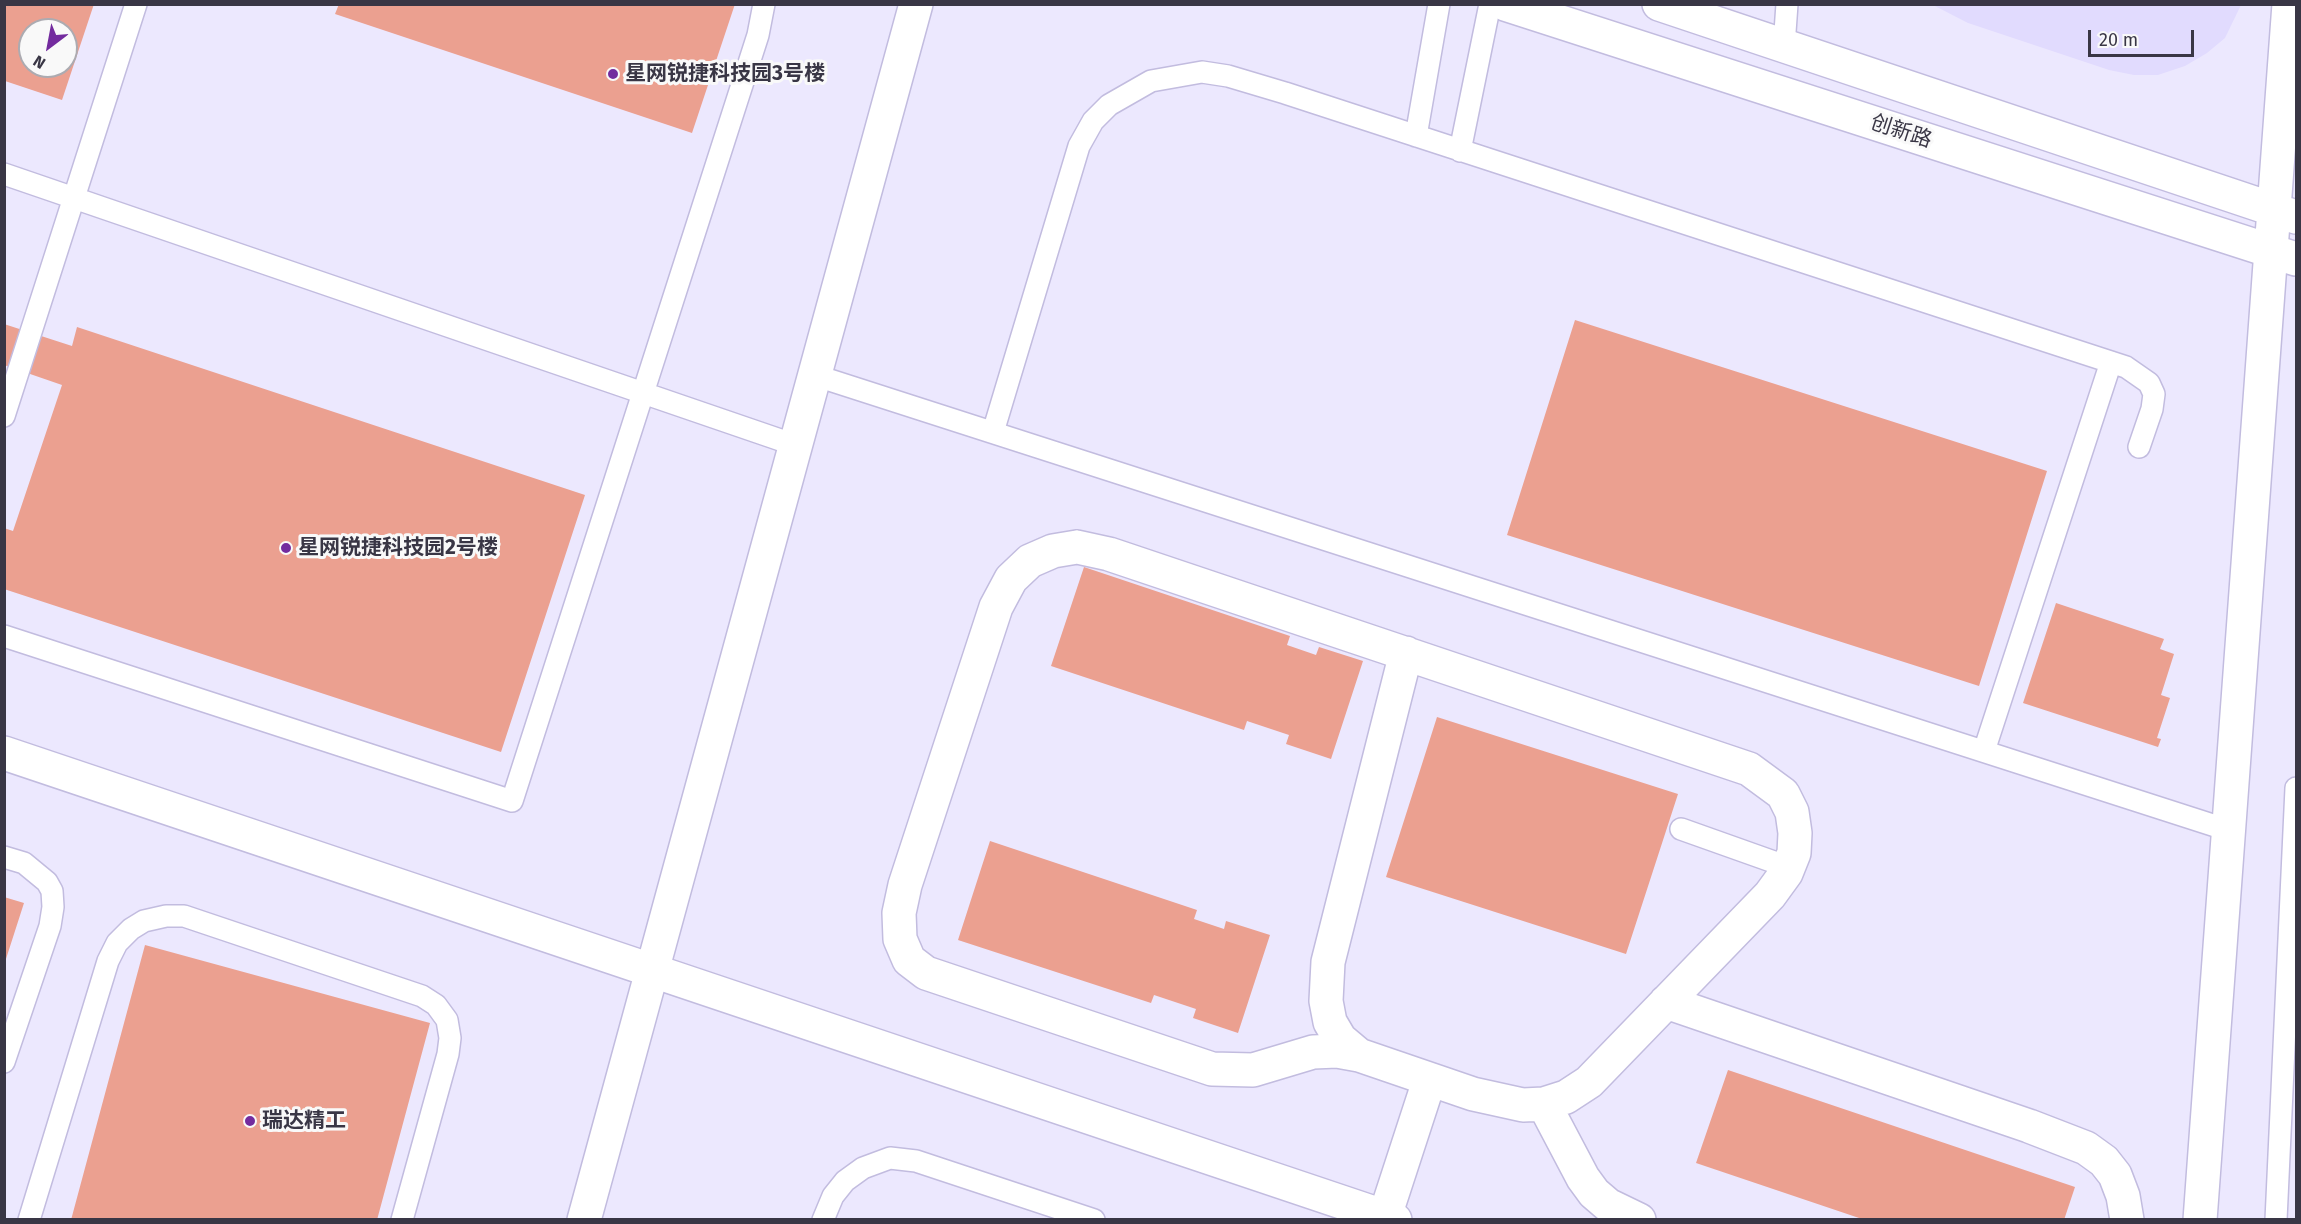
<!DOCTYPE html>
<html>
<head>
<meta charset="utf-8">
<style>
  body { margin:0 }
  #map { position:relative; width:2301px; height:1224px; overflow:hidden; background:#ece8fe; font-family:"Fira Sans",sans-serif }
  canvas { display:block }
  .frame { position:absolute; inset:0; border:6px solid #393645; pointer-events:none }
  .north { position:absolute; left:18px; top:18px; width:60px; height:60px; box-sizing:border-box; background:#f9f9f9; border:2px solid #acabb1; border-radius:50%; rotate:212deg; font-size:16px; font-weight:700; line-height:24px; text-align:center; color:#393645 }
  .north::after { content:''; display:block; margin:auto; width:21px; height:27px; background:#732b9e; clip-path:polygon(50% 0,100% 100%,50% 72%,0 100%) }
  .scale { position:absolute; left:2088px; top:30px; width:106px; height:27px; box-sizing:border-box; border:3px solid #393645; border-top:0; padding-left:8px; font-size:18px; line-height:21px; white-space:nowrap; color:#393645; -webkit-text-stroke:4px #f9f9f9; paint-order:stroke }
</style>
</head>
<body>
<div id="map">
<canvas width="2301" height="1224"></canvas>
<div class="frame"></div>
<div class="north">N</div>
<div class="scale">20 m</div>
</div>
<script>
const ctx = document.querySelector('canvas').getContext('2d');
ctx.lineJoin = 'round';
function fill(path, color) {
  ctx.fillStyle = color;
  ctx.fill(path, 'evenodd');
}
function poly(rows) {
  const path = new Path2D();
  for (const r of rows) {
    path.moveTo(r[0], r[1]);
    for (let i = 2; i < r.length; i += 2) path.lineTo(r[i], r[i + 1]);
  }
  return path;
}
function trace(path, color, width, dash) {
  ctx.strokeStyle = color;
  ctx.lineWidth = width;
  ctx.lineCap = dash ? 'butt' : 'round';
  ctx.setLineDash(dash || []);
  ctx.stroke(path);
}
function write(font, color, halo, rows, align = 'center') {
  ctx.font = font + ' "Fira Sans","Noto Sans SC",sans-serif';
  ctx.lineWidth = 6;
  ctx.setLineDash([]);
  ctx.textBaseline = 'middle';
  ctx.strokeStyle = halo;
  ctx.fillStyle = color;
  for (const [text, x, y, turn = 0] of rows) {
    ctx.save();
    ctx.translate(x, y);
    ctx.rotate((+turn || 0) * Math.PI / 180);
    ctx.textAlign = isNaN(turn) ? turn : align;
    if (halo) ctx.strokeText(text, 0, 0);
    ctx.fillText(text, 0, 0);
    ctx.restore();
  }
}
const built = poly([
  [1933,5,2241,5,2225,38,2207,53,2185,66,2158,75,2134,75,2109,70,1968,23]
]);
const building = poly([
  [5,4,94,4,62,100,5,81],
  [30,30,66,30,66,66,30,66],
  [339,4,735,4,692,133,335,14],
  [1575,320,2047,471,1979,686,1507,535],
  [4,324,72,346,77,327,585,495,501,752,4,589,4,528,13,531,62,385,4,365],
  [1084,567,1290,636,1287,645,1316,655,1319,647,1363,661,1331,759,1286,744,1289,735,1247,721,1244,730,1051,666],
  [2056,603,2164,639,2160,649,2174,654,2161,695,2170,698,2157,738,2161,739,2158,747,2023,703],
  [1437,717,1678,794,1626,954,1386,877],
  [990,841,1197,910,1194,919,1224,929,1226,921,1270,935,1238,1033,1193,1018,1196,1009,1154,995,1151,1003,958,940],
  [4,897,24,903,5,962,4,962],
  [145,945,430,1023,377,1220,71,1220],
  [1728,1070,2075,1187,2064,1220,1865,1220,1696,1163]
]);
const service = poly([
  [1784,46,1787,4],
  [1416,136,1439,4],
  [1460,151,1490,4],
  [4,174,795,445],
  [814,375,2228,830],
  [4,416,136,4],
  [993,432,1079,146,1093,121,1109,105,1151,81,1202,72,1228,76,1285,93,2126,367,2149,383,2154,394,2152,409,2139,447],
  [4,636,512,801,758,35,764,4],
  [1984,751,2111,362],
  [1681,829,1788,867],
  [4,857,24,863,47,882,52,891,53,907,50,926,4,1062],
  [29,1220,108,961,117,943,131,929,144,921,166,916,184,916,422,996,436,1005,447,1020,450,1038,448,1054,402,1220],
  [823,1220,833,1196,845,1181,863,1168,890,1158,916,1161,1094,1220],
  [2276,1220,2296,788]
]);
const minor = poly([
  [1077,547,1109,554,1749,769,1783,794,1792,812,1795,833,1794,853,1786,873,1770,895,1589,1082,1566,1097,1544,1104,1523,1105,1473,1094,1359,1055,1337,1051,1313,1052,1253,1070,1212,1069,926,973,909,960,900,939,899,913,905,885,996,607,1011,579,1030,561,1053,551,1077,547],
  [1666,1002,2029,1126,2086,1148,2104,1161,2115,1175,2123,1196,2127,1220],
  [1359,1055,1340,1039,1330,1022,1326,1001,1328,962,1406,653],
  [1544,1104,1583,1178,1594,1193,1608,1205,1639,1220],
  [1385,1216,1429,1081]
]);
const tertiary = poly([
  [1505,4,2296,259],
  [1659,4,2296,217],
  [4,753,1395,1220],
  [2200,1220,2289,4]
]);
const secondary = poly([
  [584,1220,916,4]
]);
const markers = [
  [613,74,6,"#732b9e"],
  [286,548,6,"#732b9e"],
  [250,1121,6,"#732b9e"]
];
const poiNames = [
  ["星网锐捷科技园3号楼",625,74],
  ["星网锐捷科技园2号楼",298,548],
  ["瑞达精工",262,1121]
];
const streetNames = [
  ["创新路",1901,132,18]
];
fill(built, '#e1dbfe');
fill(building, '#eba090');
trace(service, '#c2bcdf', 24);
trace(minor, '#c2bcdf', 36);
trace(tertiary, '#c2bcdf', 36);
trace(secondary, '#c2bcdf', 36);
trace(service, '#fff', 21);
trace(minor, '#fff', 33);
trace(tertiary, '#fff', 33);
trace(secondary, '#fff', 33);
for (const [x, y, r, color] of markers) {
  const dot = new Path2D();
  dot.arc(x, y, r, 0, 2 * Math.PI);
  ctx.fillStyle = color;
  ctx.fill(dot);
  trace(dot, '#f9f9f9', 2);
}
write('bold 21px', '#393645', '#f9f9f9', poiNames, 'left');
write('21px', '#393645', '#f9f9f9', streetNames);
</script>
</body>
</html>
